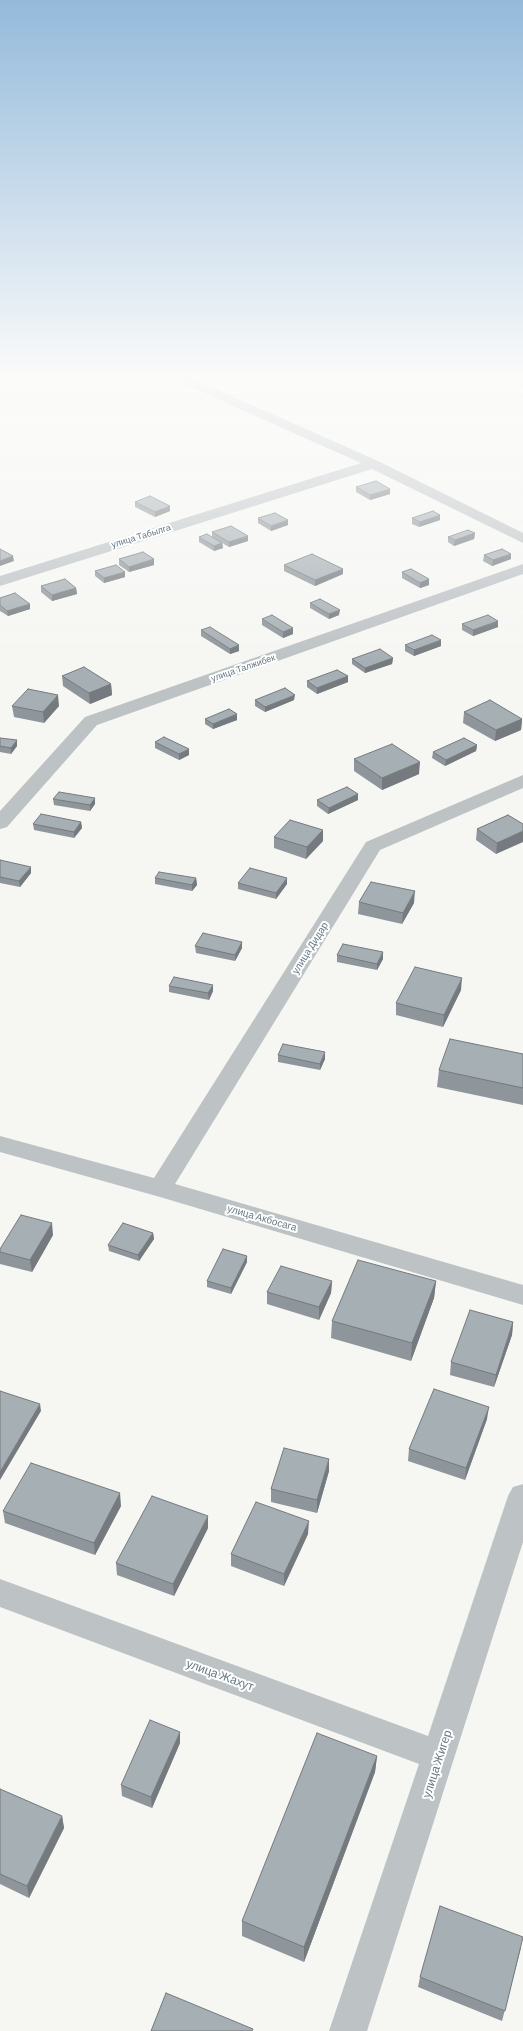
<!DOCTYPE html>
<html>
<head>
<meta charset="utf-8">
<style>
  body { margin:0 }
  canvas { display:block; background:#f6f6f3 }
</style>
</head>
<body>
<canvas width="523" height="2031"></canvas>
<script>
const ctx = document.querySelector('canvas').getContext('2d');
ctx.lineJoin = 'round';
function poly(rows) {
  const path = new Path2D();
  for (const r of rows) {
    path.moveTo(r[0], r[1]);
    for (let i = 2; i < r.length; i += 2) path.lineTo(r[i], r[i + 1]);
  }
  return path;
}
function fill(path, color) {
  ctx.fillStyle = color;
  ctx.fill(path, 'evenodd');
}
function trace(path, color, width, dash) {
  ctx.strokeStyle = color;
  ctx.lineWidth = width;
  ctx.lineCap = dash ? 'butt' : 'round';
  ctx.setLineDash(dash || []);
  ctx.stroke(path);
}
function write(font, color, halo, rows, align = 'center') {
  ctx.font = font + ' Barlow,sans-serif';
  ctx.lineWidth = 4;
  ctx.setLineDash([]);
  ctx.textBaseline = 'middle';
  ctx.strokeStyle = halo;
  ctx.fillStyle = color;
  for (const [text, x, y, turn = 0] of rows) {
    ctx.save();
    ctx.translate(x, y);
    ctx.rotate((+turn || 0) * Math.PI / 180);
    ctx.textAlign = isNaN(turn) ? turn : align;
    if (halo) ctx.strokeText(text, 0, 0);
    ctx.fillText(text, 0, 0);
    ctx.restore();
  }
}
const minor = poly([
  [175,378,191,378,378,461,523,533,523,543,372,469,0,586,0,576,361,463,177,381,175,378],
  [523,564,523,574,97,725,7,827,0,829,0,811,85,717,523,564],
  [523,775,523,788,380,850,175,1184,523,1285,523,1305,160,1197,0,1152,0,1136,154,1178,366,842,523,775],
  [523,1484,523,1542,367,2031,329,2031,419,1764,0,1607,0,1579,428,1736,508,1496,513,1487,523,1484]
]);
const wall = poly([
  [356,487,390,494,370,500,356,492],
  [135,502,170,511,155,517,135,507],
  [258,518,288,525,271,531,258,523],
  [412,518,440,520,419,527,412,524],
  [212,532,248,536,248,541,229,547,222,543,223,548,214,551,199,542,199,537,212,537],
  [475,533,474,539,454,546,448,542,448,537],
  [484,555,511,559,492,566,483,561],
  [119,559,154,565,129,572,119,565],
  [284,565,343,574,315,586,284,571],
  [95,571,125,572,125,577,104,583,95,576],
  [402,572,429,585,420,588,402,578],
  [41,586,76,588,77,594,52,601,41,592],
  [0,598,30,609,8,616,0,611],
  [310,603,339,615,329,619,310,608],
  [262,619,293,628,293,634,283,638,262,625],
  [462,624,498,627,473,636,462,630],
  [201,630,239,645,239,651,230,654,201,636],
  [405,645,441,646,414,656,405,651],
  [393,658,392,664,365,673,352,664,352,659],
  [62,676,111,684,112,695,90,704,63,686],
  [307,681,348,682,317,694,307,687],
  [255,700,294,700,265,712,255,706],
  [12,706,59,706,44,723,14,717],
  [464,712,522,719,521,730,495,741,463,723],
  [205,719,237,720,213,729,205,724],
  [0,738,17,746,11,754,0,752],
  [155,742,189,755,179,760,155,748],
  [477,745,476,751,445,766,432,758,433,752],
  [354,759,419,774,382,790,354,771],
  [358,794,358,800,328,814,317,806,317,800],
  [53,799,95,804,90,811,54,805],
  [508,815,496,854,476,840,477,829],
  [81,822,82,828,74,838,34,830,33,824],
  [323,830,323,841,306,859,274,848,274,837],
  [0,860,31,873,20,887,0,883],
  [155,878,196,878,197,885,192,891,155,884],
  [238,883,287,884,276,899,238,889],
  [359,902,414,903,402,924,358,914],
  [242,942,242,948,235,961,196,953,195,946],
  [383,952,383,959,377,970,337,962,337,955],
  [169,986,213,991,209,1000,169,992],
  [461,990,443,1027,396,1015,396,1003],
  [523,1054,523,1105,437,1087,439,1070],
  [278,1055,325,1059,320,1070,278,1062],
  [153,1233,154,1239,139,1261,109,1251,108,1245],
  [53,1235,32,1272,0,1264,0,1249],
  [247,1256,247,1262,231,1294,207,1287,207,1281],
  [332,1281,331,1293,319,1320,267,1304,267,1292],
  [436,1281,434,1298,411,1361,331,1338,332,1321],
  [513,1322,512,1335,494,1387,450,1375,451,1362],
  [487,1419,465,1480,408,1461,409,1449],
  [329,1471,317,1513,271,1502,271,1489],
  [121,1506,95,1555,5,1523,3,1511],
  [208,1528,174,1596,117,1575,116,1563],
  [308,1534,284,1586,231,1566,231,1554],
  [180,1743,152,1808,122,1796,121,1785],
  [377,1756,375,1772,304,1962,242,1936,242,1921],
  [0,1789,62,1816,64,1828,29,1898,0,1884],
  [521,1948,502,2021,418,1987,420,1977]
]);
const shadedWall = poly([
  [390,489,390,494,370,500,370,495],
  [170,506,170,511,155,517,155,512],
  [440,515,440,520,419,527,420,522],
  [288,520,288,525,271,531,271,526],
  [475,533,474,539,454,546,455,540],
  [248,536,248,541,229,547,229,542],
  [222,543,223,548,214,551,214,546],
  [511,554,511,559,492,566,493,560],
  [13,556,14,561,0,566,0,561],
  [154,559,154,565,129,572,129,567],
  [343,569,343,574,315,586,315,580],
  [125,572,125,577,104,583,104,578],
  [429,579,429,585,420,588,420,583],
  [76,588,77,594,52,601,52,595],
  [30,604,30,609,8,616,7,611],
  [340,610,339,615,329,619,329,614],
  [498,621,498,627,473,636,473,630],
  [293,628,293,634,283,638,283,632],
  [441,640,441,646,414,656,414,650],
  [239,645,239,651,230,654,230,649],
  [393,658,392,664,365,673,365,668],
  [348,676,348,682,317,694,317,688],
  [111,684,112,695,90,704,89,693],
  [58,695,59,706,44,723,43,712],
  [295,695,294,700,265,712,265,707],
  [237,714,237,720,213,729,213,724],
  [522,719,521,730,495,741,496,730],
  [17,740,17,746,11,754,11,748],
  [477,745,476,751,445,766,446,760],
  [189,749,189,755,179,760,179,754],
  [420,762,419,774,382,790,382,778],
  [358,794,358,800,328,814,329,808],
  [95,798,95,804,90,811,90,805],
  [81,822,82,828,74,838,74,832],
  [323,830,323,841,306,859,307,847],
  [523,831,523,842,496,854,497,843],
  [31,867,31,873,20,887,19,881],
  [196,878,197,885,192,891,192,885],
  [287,878,287,884,276,899,276,893],
  [415,891,414,903,402,924,403,913],
  [242,942,242,948,235,961,235,955],
  [383,952,383,959,377,970,377,964],
  [462,978,461,990,443,1027,444,1015],
  [213,985,213,991,209,1000,208,993],
  [325,1052,325,1059,320,1070,320,1064],
  [52,1223,53,1235,32,1272,30,1260],
  [153,1233,154,1239,139,1261,138,1255],
  [247,1256,247,1262,231,1294,231,1288],
  [332,1281,331,1293,319,1320,319,1307],
  [436,1281,434,1298,411,1361,412,1343],
  [513,1322,512,1335,494,1387,496,1375],
  [40,1404,41,1411,0,1480,0,1472],
  [489,1407,487,1419,465,1480,466,1468],
  [329,1459,329,1471,317,1513,317,1500],
  [120,1493,121,1506,95,1555,94,1543],
  [208,1516,208,1528,174,1596,173,1584],
  [309,1521,308,1534,284,1586,284,1574],
  [180,1732,180,1743,152,1808,151,1797],
  [377,1756,375,1772,304,1962,304,1947],
  [62,1816,64,1828,29,1898,27,1886]
]);
const building = poly([
  [376,481,390,489,370,495,356,487,376,481],
  [150,496,170,506,155,512,135,502,150,496],
  [433,511,440,515,420,522,412,518,433,511],
  [275,513,288,520,271,526,258,518,275,513],
  [231,526,248,536,229,542,212,532,231,526],
  [468,530,475,533,455,540,448,537,468,530],
  [207,534,222,543,214,546,199,537,207,534],
  [0,549,13,556,0,561,0,549],
  [502,549,511,554,493,560,484,555,502,549],
  [143,552,154,559,129,567,119,559,143,552],
  [312,554,343,569,315,580,284,565,312,554],
  [116,565,125,572,104,578,95,571,116,565],
  [411,569,429,579,420,583,402,572,411,569],
  [65,579,76,588,52,595,41,586,65,579],
  [15,593,30,604,7,611,0,605,0,598,15,593],
  [320,599,340,610,329,614,310,603,320,599],
  [272,615,293,628,283,632,262,619,272,615],
  [488,615,498,621,473,630,462,624,488,615],
  [210,627,239,645,230,649,201,630,210,627],
  [432,635,441,640,414,650,405,645,432,635],
  [380,649,393,658,365,668,352,659,380,649],
  [84,667,111,684,89,693,62,676,84,667],
  [337,670,348,676,317,688,307,681,337,670],
  [285,688,295,695,265,707,255,700,285,688],
  [28,689,58,695,43,712,12,706,28,689],
  [490,700,522,719,496,730,464,712,490,700],
  [229,709,237,714,213,724,205,719,229,709],
  [164,737,189,749,179,754,155,742,164,737],
  [0,738,17,740,11,748,0,746,0,738],
  [464,738,477,745,446,760,433,752,464,738],
  [392,744,420,762,382,778,354,759,392,744],
  [347,787,358,794,329,808,317,800,347,787],
  [59,792,95,798,90,805,53,799,59,792],
  [41,814,81,822,74,832,33,824,41,814],
  [508,815,523,824,523,831,497,843,477,829,508,815],
  [290,820,323,830,307,847,274,837,290,820],
  [0,860,31,867,19,881,0,877,0,860],
  [250,868,287,878,276,893,238,883,250,868],
  [159,872,196,878,192,885,155,878,159,872],
  [371,882,415,891,403,913,359,902,371,882],
  [203,933,242,942,235,955,195,946,203,933],
  [343,944,383,952,377,964,337,955,343,944],
  [415,967,462,978,444,1015,396,1003,415,967],
  [174,977,213,985,208,993,169,986,174,977],
  [450,1039,523,1054,523,1088,439,1070,450,1039],
  [283,1044,325,1052,320,1064,278,1055,283,1044],
  [21,1215,52,1223,30,1260,0,1252,0,1249,21,1215],
  [123,1223,153,1233,138,1255,108,1245,123,1223],
  [223,1249,247,1256,231,1288,207,1281,223,1249],
  [358,1260,436,1281,412,1343,332,1321,358,1260],
  [281,1266,332,1281,319,1307,267,1292,281,1266],
  [470,1310,513,1322,496,1375,451,1362,470,1310],
  [434,1389,489,1407,466,1468,409,1449,434,1389],
  [0,1391,40,1404,0,1472,0,1391],
  [284,1448,329,1459,317,1500,271,1489,284,1448],
  [31,1463,120,1493,94,1543,3,1511,31,1463],
  [152,1496,208,1516,173,1584,116,1563,152,1496],
  [256,1502,309,1521,284,1574,231,1554,256,1502],
  [150,1720,180,1732,151,1797,121,1785,150,1720],
  [317,1733,377,1756,304,1947,242,1921,317,1733],
  [0,1789,62,1816,27,1886,0,1874,0,1789],
  [440,1906,523,1937,505,2011,420,1977,440,1906],
  [166,1993,253,2029,252,2031,151,2031,166,1993]
]);
const farStreetnames = [
  ["улица Табылга",141,536,-17],
  ["улица Талжибек",243,668,-19]
];
const streetNames = [
  ["улица Дидар",310,948,-58],
  ["улица Акбосага",262,1218,16]
];
const nearStreetnames = [
  ["улица Жахут",220,1675,20],
  ["улица Жигер",437,1764,-72]
];
fill(minor, '#bdc2c5');
fill(wall, '#8f969b');
fill(shadedWall, '#747a7e');
fill(building, '#a6afb4');
trace(building, '#747a7e', 1);
const sky = ctx.createLinearGradient(0, 0, 0, 662);
sky.addColorStop(0, '#94badb');
sky.addColorStop(0.57, '#fbfbfa');
sky.addColorStop(1, '#fbfbfa00');
ctx.fillStyle = sky;
ctx.fillRect(0, 0, 523, 662);
write('9px', '#667883', '#fff', farStreetnames);
write('10px', '#667883', '#fff', streetNames);
write('12px', '#667883', '#fff', nearStreetnames);
</script>
</body>
</html>
